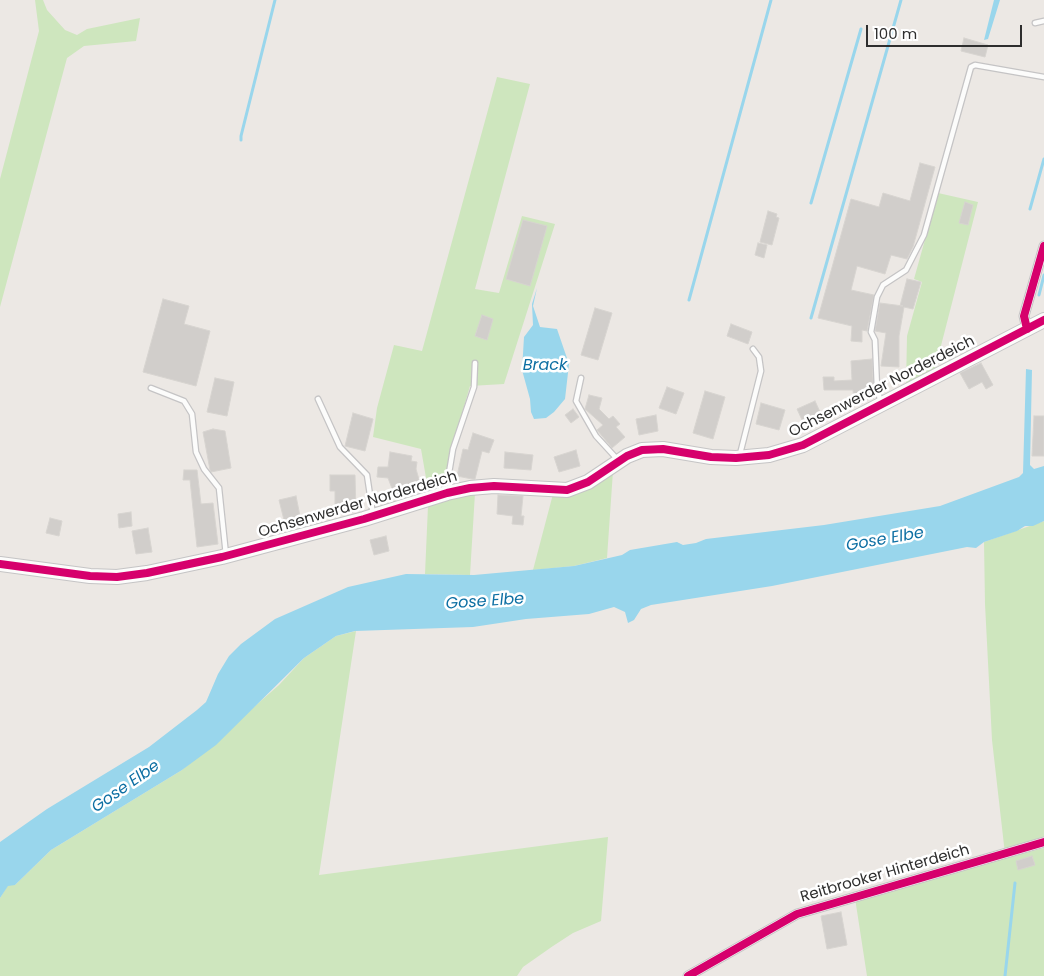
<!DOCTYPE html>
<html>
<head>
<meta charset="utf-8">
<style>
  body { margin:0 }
  #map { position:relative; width:1044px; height:976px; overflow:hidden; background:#ece8e4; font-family:Poppins,sans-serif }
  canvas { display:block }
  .scale { position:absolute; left:866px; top:25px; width:156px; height:22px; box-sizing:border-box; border:2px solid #2e2e2e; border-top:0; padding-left:6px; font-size:15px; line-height:18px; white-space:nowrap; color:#2e2e2e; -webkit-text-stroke:4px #fff; paint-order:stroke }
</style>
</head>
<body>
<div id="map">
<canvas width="1044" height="976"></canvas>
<div class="scale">100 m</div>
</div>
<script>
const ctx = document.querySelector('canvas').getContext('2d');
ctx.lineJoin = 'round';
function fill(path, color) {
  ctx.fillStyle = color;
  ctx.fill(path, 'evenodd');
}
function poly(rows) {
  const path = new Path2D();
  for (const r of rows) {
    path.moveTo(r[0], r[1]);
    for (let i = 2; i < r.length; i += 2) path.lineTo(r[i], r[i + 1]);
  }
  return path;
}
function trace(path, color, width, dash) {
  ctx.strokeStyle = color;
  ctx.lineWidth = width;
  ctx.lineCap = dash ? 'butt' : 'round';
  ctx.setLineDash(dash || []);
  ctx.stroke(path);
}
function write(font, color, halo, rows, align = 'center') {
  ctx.font = font + ' Poppins,sans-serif';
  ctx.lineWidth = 5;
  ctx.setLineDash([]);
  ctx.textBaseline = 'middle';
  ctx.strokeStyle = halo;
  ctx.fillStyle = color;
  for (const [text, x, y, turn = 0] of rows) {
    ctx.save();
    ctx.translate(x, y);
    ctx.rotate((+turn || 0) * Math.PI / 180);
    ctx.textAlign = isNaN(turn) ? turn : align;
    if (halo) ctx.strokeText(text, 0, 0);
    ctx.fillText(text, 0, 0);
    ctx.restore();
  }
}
const green = poly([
  [35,0,43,0,47,10,65,30,77,35,87,29,140,18,136,41,84,46,67,58,0,307,0,179,39,31],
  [497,77,530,84,475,289,499,293,522,216,555,224,504,384,470,386,459,424,449,486,429,495,421,449,373,437,377,408,394,345,422,351],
  [938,193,978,202,935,369,906,386,907,336,922,282,914,279],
  [613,471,607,558,574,566,533,570,553,494,573,495],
  [475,493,470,575,425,574,428,506],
  [1044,521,1044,843,1005,854,992,740,985,604,984,542],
  [356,631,319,875,608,837,601,921,573,933,553,946,523,967,517,976,0,976,0,898,8,885,15,885,51,850,182,770,279,685,304,658,336,636],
  [1044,848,1044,976,867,976,855,898]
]);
const water = poly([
  [994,0,1000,0,988,39,984,40],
  [537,288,533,306,540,327,557,329,569,364,565,399,554,412,546,418,534,419,531,412,530,399,522,370,524,337,533,325,532,304],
  [1026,369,1032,370,1030,465,1034,469,1044,466,1044,521,1033,526,1025,526,1017,531,984,542,976,548,967,547,772,586,651,605,641,609,634,620,628,623,625,612,614,607,589,614,526,619,473,627,355,631,336,636,304,658,216,745,182,770,51,850,15,885,8,886,0,898,0,842,47,809,149,747,197,710,206,702,218,674,229,656,241,644,275,619,348,587,406,574,474,575,574,566,622,555,630,550,677,542,683,545,696,543,706,539,824,525,940,506,1019,477,1023,473]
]);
const stream = poly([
  [241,140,241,136,275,0],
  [811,203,861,29],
  [1030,209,1044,159],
  [1039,295,1044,275],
  [689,300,771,0],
  [811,318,901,0],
  [1005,976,1015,883]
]);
const building = poly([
  [964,38,988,45,985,57,961,51,964,38],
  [920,163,935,167,913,247,907,259,891,255,885,274,857,266,851,290,874,295,867,331,862,330,862,342,851,341,852,326,818,318,851,199,879,207,883,193,910,201,920,163],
  [965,202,973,205,968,225,959,223,965,202],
  [768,211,777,214,776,217,779,218,772,245,760,242,768,211],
  [523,220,547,226,530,286,506,279,523,220],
  [758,243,767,245,764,258,755,255,758,243],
  [907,279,921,282,913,309,904,307,899,336,899,367,881,366,886,333,875,331,880,303,903,306,900,306,907,279],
  [163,299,189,306,184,324,210,331,196,386,143,372,163,299],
  [595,308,612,313,598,360,581,355,595,308],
  [482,315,493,319,487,340,475,336,482,315],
  [731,324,752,332,748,344,727,336,731,324],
  [872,359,874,398,854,402,853,390,824,390,823,377,834,377,834,381,852,380,851,361,872,359],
  [981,363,993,385,986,389,982,382,969,389,960,373,981,363],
  [215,378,234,382,227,416,207,412,215,378],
  [667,387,684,393,676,414,659,408,667,387],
  [705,391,725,397,713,439,693,433,705,391],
  [589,395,602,398,599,409,609,419,613,416,620,424,616,427,625,437,612,448,597,430,603,425,585,409,589,395],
  [815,401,821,414,803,422,797,409,815,401],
  [761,403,785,410,779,430,756,424,761,403],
  [573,409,579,417,571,423,565,415,573,409],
  [353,413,373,419,365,451,345,446,353,413],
  [656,415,658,431,639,435,636,419,656,415],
  [1034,416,1044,416,1044,456,1032,456,1034,416],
  [213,429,225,431,231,468,211,472,210,470,203,432,213,429],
  [473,433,494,440,489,453,482,451,475,479,472,479,457,476,463,449,468,450,473,433],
  [576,450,580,466,559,472,554,457,576,450],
  [390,452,412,456,411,461,417,462,416,469,422,490,396,499,388,478,377,477,378,467,388,467,390,452],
  [505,452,533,455,531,470,504,468,505,452],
  [184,470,197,470,201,504,213,503,218,544,197,547,190,480,183,480,184,470],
  [330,475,355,475,356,512,335,514,335,491,330,491,330,475],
  [498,495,523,496,521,516,524,516,523,525,512,524,513,516,497,514,498,495],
  [296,496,300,516,284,520,279,500,296,496],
  [131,512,132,526,119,528,118,514,131,512],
  [50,518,62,521,59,536,46,533,50,518],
  [148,528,152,552,136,554,132,531,148,528],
  [386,536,389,551,374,555,370,540,386,536],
  [1032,856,1035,865,1018,870,1016,861,1032,856],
  [841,912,847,945,827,949,821,916,841,912]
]);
const lane = poly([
  [1035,23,1044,21],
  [581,378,576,401,596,436,618,460],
  [151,388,184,401,192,414,196,452,204,469,219,488,226,555],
  [318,399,340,447,367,475,373,515],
  [881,403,877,388,875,340,871,332,877,297,883,285,906,270,924,235,971,67,975,65,1044,77],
  [740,454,761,371,759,357,753,349],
  [450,491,449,473,453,449,474,387,475,363]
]);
const street = poly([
  [1027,329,1024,316,1044,246],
  [688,976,797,914,1044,842]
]);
const secondary = poly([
  [0,564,90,576,117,577,147,573,222,557,364,519,447,493,470,488,494,486,567,490,588,482,627,456,642,450,663,449,711,457,736,458,769,455,803,445,1044,320]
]);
const cycleway = poly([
  [1027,329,1024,316,1044,246],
  [0,564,90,576,117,577,147,573,222,557,364,519,447,493,470,488,494,486,567,490,588,482,627,456,642,450,663,449,711,457,736,458,769,455,803,445,1044,320],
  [688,976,797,914,1044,842]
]);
const streetNames = [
  ["Ochsenwerder Norderdeich",882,387,-27],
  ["Ochsenwerder Norderdeich",358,505,-16],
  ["Reitbrooker Hinterdeich",885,874,-16]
];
const waterNames = [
  ["Brack",545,366],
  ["Gose Elbe",885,540,-10],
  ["Gose Elbe",485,602,-4],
  ["Gose Elbe",126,787,-35]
];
fill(green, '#cee6be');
fill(water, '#99d6ec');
trace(stream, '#99d6ec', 3);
fill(building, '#d1cecb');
trace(building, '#d7d4d0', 1);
trace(lane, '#c5c4c5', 7);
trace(street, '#c5c4c5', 11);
trace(secondary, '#c5c4c5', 16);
trace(lane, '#fcfcfb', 4.5);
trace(street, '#fcfcfb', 9);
trace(secondary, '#fcfcfb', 14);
trace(cycleway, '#d6006c', 8);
write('15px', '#2e2e2e', '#fff', streetNames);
write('italic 16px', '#0d6fa3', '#fff', waterNames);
</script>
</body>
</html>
